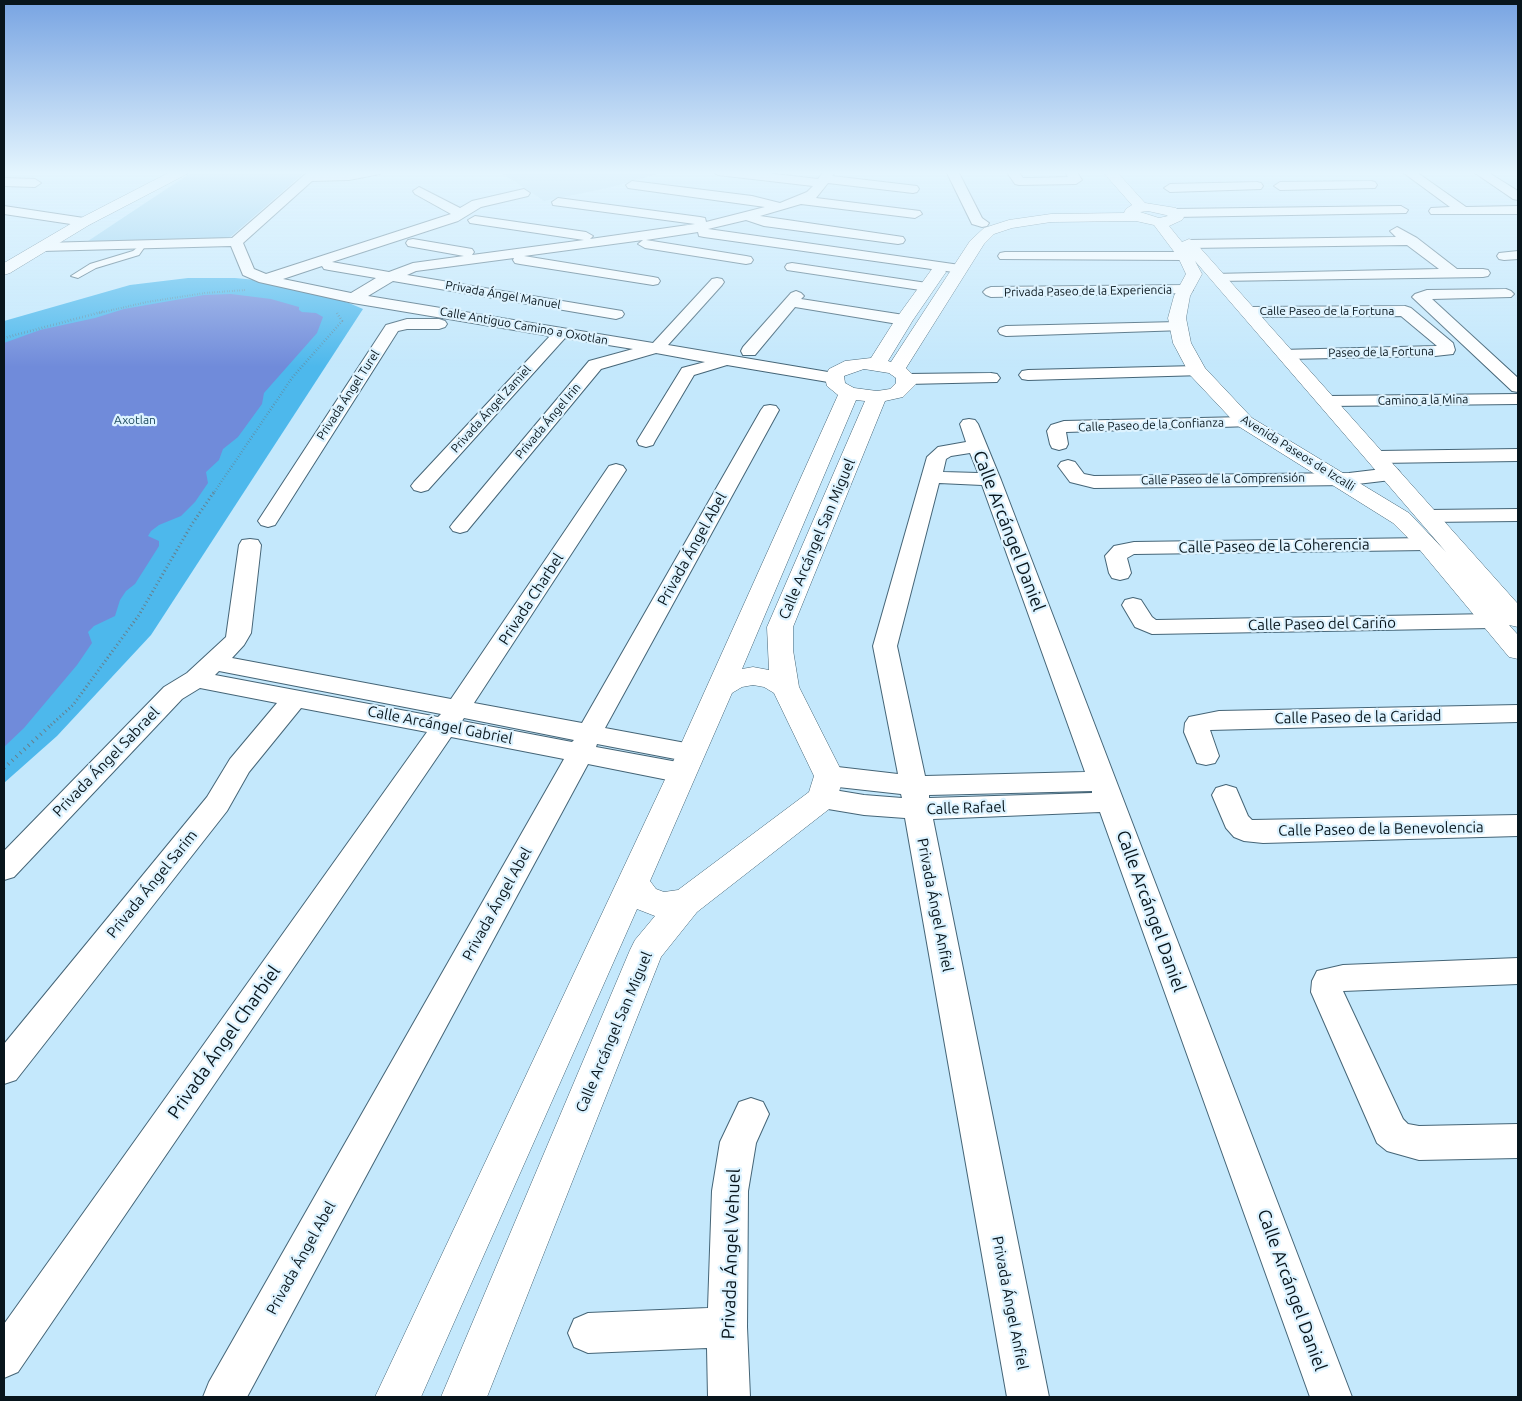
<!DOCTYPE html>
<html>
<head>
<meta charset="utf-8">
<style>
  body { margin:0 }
  #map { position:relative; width:1522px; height:1401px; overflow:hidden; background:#c4e8fc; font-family:Ubuntu,sans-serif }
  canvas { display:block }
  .frame { position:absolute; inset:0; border:5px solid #08151c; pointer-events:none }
</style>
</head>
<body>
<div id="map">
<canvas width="1522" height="1401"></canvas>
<div class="frame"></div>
</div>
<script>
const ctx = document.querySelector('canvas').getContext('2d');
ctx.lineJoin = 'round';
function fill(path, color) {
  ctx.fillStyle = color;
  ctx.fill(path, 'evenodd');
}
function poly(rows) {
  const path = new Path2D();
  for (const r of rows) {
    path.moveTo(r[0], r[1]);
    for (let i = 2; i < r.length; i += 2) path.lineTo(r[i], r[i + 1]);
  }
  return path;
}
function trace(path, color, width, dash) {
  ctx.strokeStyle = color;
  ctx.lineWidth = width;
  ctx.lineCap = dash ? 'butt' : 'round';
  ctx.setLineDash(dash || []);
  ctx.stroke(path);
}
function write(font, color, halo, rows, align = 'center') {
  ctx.font = font + ' Ubuntu,sans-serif';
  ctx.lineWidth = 4.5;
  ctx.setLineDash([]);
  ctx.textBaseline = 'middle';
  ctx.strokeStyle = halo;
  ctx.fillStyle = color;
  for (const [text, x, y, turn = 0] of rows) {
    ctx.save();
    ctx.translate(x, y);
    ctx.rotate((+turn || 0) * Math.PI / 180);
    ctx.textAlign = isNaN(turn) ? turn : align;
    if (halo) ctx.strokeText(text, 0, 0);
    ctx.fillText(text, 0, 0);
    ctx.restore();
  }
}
const built = poly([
  [498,171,668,171,608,188,544,201]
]);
const green = poly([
  [192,172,304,173,228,239,85,243]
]);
const forest = poly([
  [188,278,235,278,278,282,349,303,363,309,151,635,57,736,4,783,4,321,130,285]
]);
const water = poly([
  [231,294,271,299,299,307,299,310,302,312,316,313,323,317,317,333,264,393,262,404,238,437,223,449,219,460,206,472,208,483,195,502,181,516,159,525,151,531,148,536,159,541,159,546,135,584,126,591,120,600,115,616,94,626,88,632,92,643,77,665,24,728,4,747,4,343,40,330,95,318,124,309,204,295]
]);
const pathFar3 = poly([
  [99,313,147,302,205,293,245,290]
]);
const pathFar2 = poly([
  [4,338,105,311],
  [213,494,292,378,342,321,337,313]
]);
const pathFar1 = poly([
  [51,725,73,705,139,615,192,524,214,492]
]);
const path = poly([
  [4,768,52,724]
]);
const service = poly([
  [143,243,146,245,139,255,96,268,78,278,71,276,90,264,133,251,143,243]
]);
const minor = poly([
  [309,171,322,171,321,173,382,171,380,174,349,180,312,181,243,243,254,269,266,274,451,214,415,194,413,191,419,187,460,208,472,201,524,189,530,193,528,196,481,207,458,221,332,262,389,272,413,263,464,256,408,246,406,243,408,240,413,239,472,249,474,252,472,255,584,240,470,223,468,220,475,216,586,232,593,236,590,239,695,224,553,205,552,202,558,198,700,217,705,218,706,222,765,207,628,188,626,185,632,181,752,196,780,203,807,192,813,186,718,175,712,171,749,171,818,179,824,171,836,171,832,176,917,186,919,189,917,192,913,193,828,183,816,198,920,211,922,214,915,218,801,204,760,216,903,237,905,240,903,243,898,244,764,226,746,220,708,229,960,265,965,266,967,269,965,272,960,273,704,237,699,236,698,232,646,240,746,256,751,257,753,260,751,263,746,264,645,248,638,244,643,240,524,256,653,277,658,278,660,281,658,284,653,285,520,264,515,263,513,260,514,258,416,271,407,275,622,311,624,314,622,317,616,319,393,281,368,296,653,343,712,279,717,278,722,279,724,282,722,285,668,345,834,373,840,374,843,378,840,382,834,383,727,365,694,375,655,441,653,445,646,447,639,445,637,441,682,368,705,362,656,353,601,369,467,531,460,533,453,531,450,527,453,523,589,361,633,349,565,338,428,490,421,492,414,490,411,486,414,482,550,336,353,303,259,282,243,275,231,246,42,251,35,247,42,243,232,238,309,171],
  [322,266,324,269,329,270,376,278,351,293,283,279,322,266],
  [946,171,958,171,982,218,989,223,987,226,982,227,972,224,946,171],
  [1006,171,1018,171,1023,178,1028,178,1068,177,1064,171,1076,171,1082,180,1076,184,1019,185,1015,184,1006,171],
  [1401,171,1415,171,1466,207,1518,206,1518,214,1431,214,1429,211,1431,208,1450,207,1401,171],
  [1472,171,1486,171,1518,191,1518,200,1513,199,1472,171],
  [4,178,35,179,41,183,35,187,4,186,4,178],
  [1371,181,1375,182,1377,185,1375,188,1280,190,1274,186,1280,182,1371,181],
  [1257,182,1261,183,1263,186,1261,189,1170,192,1164,188,1170,184,1257,182],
  [4,206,84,218,91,222,84,226,4,214,4,206],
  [1401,206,1408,210,1406,213,1175,217,1168,213,1175,209,1401,206],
  [1397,227,1417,238,1457,269,1483,269,1488,270,1490,273,1488,276,1483,277,1218,281,1213,280,1211,277,1213,274,1439,269,1407,245,1189,248,1182,244,1189,240,1396,237,1390,231,1397,227],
  [1518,251,1518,259,1504,260,1499,259,1497,256,1499,253,1518,251],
  [1005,252,1185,252,1190,253,1192,256,1190,259,1185,260,1000,259,998,256,1000,253,1005,252],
  [792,263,927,283,932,284,934,287,932,290,927,291,787,270,785,267,787,264,792,263],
  [1185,285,1190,287,1193,290,1190,293,991,297,986,295,983,292,986,289,991,287,1185,285],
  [1506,289,1511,291,1514,294,1511,297,1432,299,1518,378,1518,392,1512,391,1412,297,1415,294,1427,290,1506,289],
  [796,291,801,293,804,296,801,299,904,315,910,317,912,320,910,323,904,325,795,307,755,355,743,355,741,351,743,347,791,293,796,291],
  [1405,306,1411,308,1453,343,1455,350,1453,354,1435,356,1287,359,1281,358,1279,354,1281,350,1437,346,1401,316,1250,317,1244,315,1242,312,1244,309,1250,307,1405,306],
  [407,319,439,319,445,321,447,324,445,327,439,329,407,329,398,331,275,525,268,527,261,525,258,521,386,325,407,319],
  [1178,322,1184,324,1186,327,1184,330,1006,336,1000,334,998,331,1000,328,1006,326,1178,322],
  [1197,366,1203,367,1206,371,1203,375,1028,380,1022,379,1019,375,1022,371,1028,370,1197,366],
  [991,373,997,374,1000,378,997,382,907,384,901,383,898,379,901,375,907,374,991,373],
  [1518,394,1518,404,1329,406,1323,405,1320,401,1323,397,1329,396,1518,394],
  [770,405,776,406,779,410,605,728,691,744,700,746,704,753,700,760,691,762,597,744,596,747,683,763,692,766,696,773,692,780,683,783,588,764,247,1397,203,1397,209,1382,564,759,451,737,18,1372,4,1378,4,1324,427,732,301,708,249,772,227,811,16,1080,4,1084,4,1044,207,797,230,759,277,703,200,688,182,699,14,877,4,880,4,851,164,687,187,673,226,637,239,545,242,540,250,539,258,540,261,545,251,633,244,645,232,658,451,699,609,466,616,464,623,466,626,470,474,703,582,723,761,410,764,406,770,405],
  [219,671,441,714,438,717,215,675,219,671],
  [464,718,574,740,572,742,462,721,464,718],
  [1245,417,1251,418,1254,422,1251,426,1066,432,1068,444,1066,448,1059,450,1052,448,1050,444,1047,431,1051,425,1064,421,1245,417],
  [969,419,975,420,978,424,1001,480,1352,1397,1310,1397,1100,812,933,819,1049,1397,1007,1397,905,818,864,815,822,808,812,805,808,798,812,791,822,788,864,795,902,798,901,794,829,786,820,783,816,776,820,769,829,766,898,774,873,646,927,457,938,447,966,442,960,424,963,420,969,419],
  [970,453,978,473,943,472,946,459,951,456,970,453],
  [939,483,982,485,1085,772,925,776,897,646,939,483],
  [1092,791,1092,793,929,798,929,795,1092,791],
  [1518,449,1518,461,1378,463,1371,461,1368,457,1371,453,1378,451,1518,449],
  [1068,460,1075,462,1084,474,1094,476,1349,473,1391,468,1398,470,1401,474,1398,478,1391,480,1349,485,1094,488,1070,482,1058,466,1061,462,1068,460],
  [1518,509,1518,521,1427,522,1420,520,1417,516,1420,512,1427,510,1518,509],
  [1427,538,1434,540,1438,544,1434,548,1427,550,1134,554,1127,558,1131,573,1128,578,1120,580,1112,578,1109,573,1105,556,1114,546,1134,542,1427,538],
  [1133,598,1141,600,1152,617,1156,620,1492,614,1500,616,1504,621,1500,626,1492,628,1152,634,1135,627,1122,605,1125,600,1133,598],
  [1518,705,1518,722,1210,730,1219,756,1215,763,1206,765,1197,763,1184,732,1185,723,1189,717,1219,711,1518,705],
  [1226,785,1236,788,1248,816,1252,820,1518,815,1518,836,1263,843,1244,841,1234,837,1226,828,1212,795,1216,788,1226,785],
  [1518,958,1518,984,1343,991,1403,1119,1408,1124,1419,1126,1518,1124,1518,1158,1419,1160,1387,1151,1377,1143,1311,992,1312,981,1317,971,1343,965,1518,958],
  [751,1098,763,1102,769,1114,756,1143,748,1191,747,1327,750,1397,708,1397,707,1348,588,1353,574,1347,568,1333,574,1319,588,1313,708,1308,712,1191,720,1142,739,1102,751,1098]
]);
const tertiary = poly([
  [172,171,189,171,187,174,89,225,10,273,4,275,4,263,79,219,172,171],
  [1102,171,1116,171,1145,203,1176,208,1182,214,1184,217,1182,220,1169,226,1182,242,1189,239,1194,241,1518,604,1518,627,1509,625,1518,635,1518,659,1509,657,1419,549,1393,523,1238,426,1190,375,1173,343,1168,318,1174,296,1186,274,1178,257,1154,225,1136,221,1051,222,1012,228,994,234,984,244,906,368,914,376,916,384,903,397,885,401,793,627,793,650,799,687,844,776,837,798,833,806,697,912,661,957,487,1397,441,1397,630,950,635,940,655,916,637,909,421,1397,375,1397,668,773,838,395,827,386,825,378,827,373,829,369,845,361,871,358,895,320,932,269,944,269,946,272,913,320,888,361,891,362,970,241,984,228,1009,220,1051,214,1124,213,1126,209,1132,205,1102,171],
  [1148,211,1166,215,1168,216,1159,218,1140,212,1148,211],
  [1195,261,1446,552,1409,513,1252,418,1205,368,1191,343,1186,318,1190,296,1202,274,1195,261],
  [864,369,889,373,896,378,896,383,890,389,877,391,854,388,845,383,844,376,864,369],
  [856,400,865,401,767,627,769,670,753,667,742,669,856,400],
  [753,685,764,687,774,693,814,776,809,792,678,890,664,892,656,889,650,881,732,693,742,687,753,685]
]);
const farStreetnames = [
  ["Privada Paseo de la Experiencia",1088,291,-1],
  ["Privada Ángel Manuel",503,295,10],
  ["Calle Paseo de la Fortuna",1327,311],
  ["Calle Antiguo Camino a Oxotlan",524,326,10],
  ["Paseo de la Fortuna",1381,352,-1],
  ["Privada Ángel Turel",348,395,-57],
  ["Camino a la Mina",1423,400,-1],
  ["Privada Ángel Zamiel",491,409,-48],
  ["Privada Ángel Irin",548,421,-50],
  ["Calle Paseo de la Confianza",1151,425,-2],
  ["Avenida Paseos de Izcalli",1298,453,32],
  ["Calle Paseo de la Comprensión",1223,479,-1]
];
const farParknames = [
  ["Axotlan",135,420]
];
const streetNames = [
  ["Calle Arcángel San Miguel",817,539,-67],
  ["Calle Paseo de la Coherencia",1274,546,-1],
  ["Privada Ángel Abel",692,549,-61],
  ["Privada Charbel",531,599,-57],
  ["Calle Paseo del Cariño",1322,624,-1],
  ["Calle Paseo de la Caridad",1358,717,-1],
  ["Calle Arcángel Gabriel",440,725,11],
  ["Privada Ángel Sabrael",106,762,-46],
  ["Calle Rafael",966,808,-2],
  ["Calle Paseo de la Benevolencia",1381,829,-1],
  ["Privada Ángel Sarim",152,884,-51],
  ["Privada Ángel Abel",497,904,-61],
  ["Privada Ángel Anfiel",935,905,79],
  ["Calle Arcángel San Miguel",614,1032,-67],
  ["Privada Ángel Abel",301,1258,-61],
  ["Privada Ángel Anfiel",1010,1303,79]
];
const nearStreetnames = [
  ["Calle Arcángel Daniel",1009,531,69],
  ["Calle Arcángel Daniel",1151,911,70],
  ["Privada Ángel Charbiel",224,1042,-55],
  ["Privada Ángel Vehuel",731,1254,-88],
  ["Calle Arcángel Daniel",1292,1290,70]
];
fill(built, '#afdaf1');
fill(green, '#91ceee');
fill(forest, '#4db8ec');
fill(water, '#708bda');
trace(service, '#456577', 2);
trace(minor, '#456577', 2);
trace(tertiary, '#456577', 1);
trace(pathFar3, '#667f8c', 2, [0.5, 2]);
trace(pathFar2, '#667f8c', 2.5, [0.5, 2.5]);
trace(pathFar1, '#667f8c', 3, [1, 3]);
trace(path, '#667f8c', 4, [1, 4.5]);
fill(service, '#fff');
fill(minor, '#fff');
fill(tertiary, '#fff');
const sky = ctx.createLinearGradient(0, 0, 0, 367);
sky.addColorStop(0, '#78a4e2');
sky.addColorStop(0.47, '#e4f5fe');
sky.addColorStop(1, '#e4f5fe00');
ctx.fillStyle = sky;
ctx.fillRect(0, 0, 1522, 367);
write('12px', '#08151c', '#ddf3ff', farStreetnames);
write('12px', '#1c495e', '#ddf3ff', farParknames);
write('15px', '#08151c', '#ddf3ff', streetNames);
write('18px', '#08151c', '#ddf3ff', nearStreetnames);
</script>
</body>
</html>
